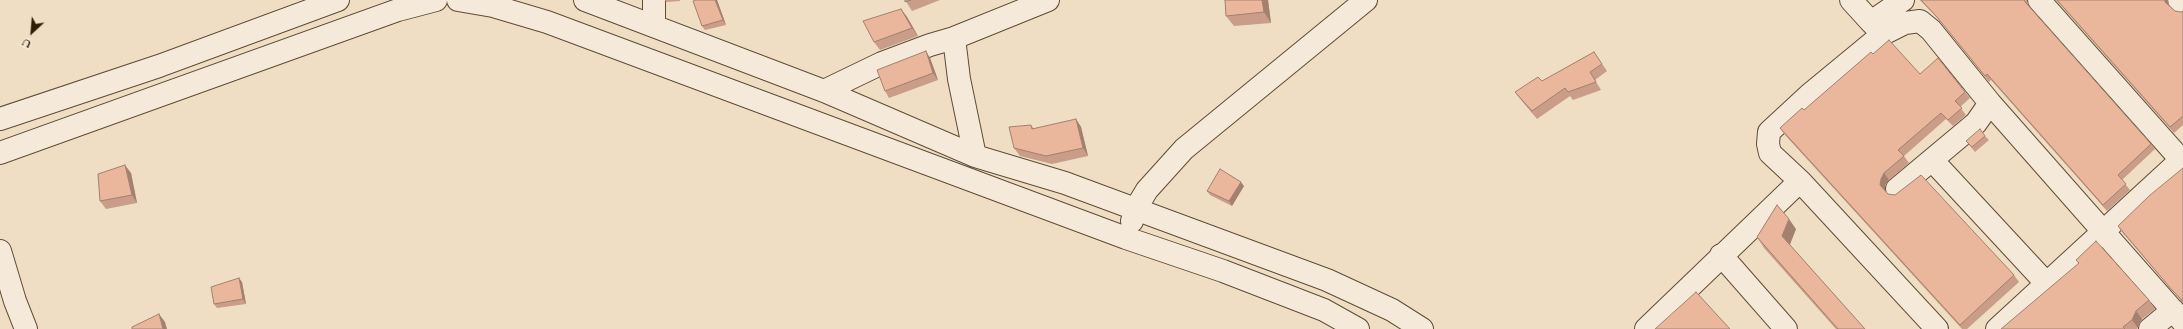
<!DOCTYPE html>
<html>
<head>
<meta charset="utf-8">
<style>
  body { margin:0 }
  #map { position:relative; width:2183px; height:329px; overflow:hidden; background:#efdec4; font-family:Cardo,serif }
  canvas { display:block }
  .north { position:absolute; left:12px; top:12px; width:40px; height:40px; -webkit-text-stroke:3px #f5ead9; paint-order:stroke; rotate:206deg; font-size:11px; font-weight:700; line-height:16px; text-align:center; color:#2f1c05 }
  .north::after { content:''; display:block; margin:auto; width:14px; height:18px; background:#2f1c05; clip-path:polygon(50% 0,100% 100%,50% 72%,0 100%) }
</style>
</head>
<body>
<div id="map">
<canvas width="2183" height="329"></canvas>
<div class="north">U</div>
</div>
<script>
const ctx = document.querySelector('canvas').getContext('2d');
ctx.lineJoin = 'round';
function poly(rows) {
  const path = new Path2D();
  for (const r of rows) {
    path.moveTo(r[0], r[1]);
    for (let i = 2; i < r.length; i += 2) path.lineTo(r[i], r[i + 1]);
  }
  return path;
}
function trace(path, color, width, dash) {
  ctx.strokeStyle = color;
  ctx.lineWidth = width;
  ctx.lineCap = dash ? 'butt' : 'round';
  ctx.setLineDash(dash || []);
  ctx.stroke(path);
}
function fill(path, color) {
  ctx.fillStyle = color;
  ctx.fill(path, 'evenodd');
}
const minor = poly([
  [458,0,493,6,547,22,1126,238,1223,271,1324,310,1358,329],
  [585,0,824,91,975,156,1065,183,1327,280,1392,310,1422,329],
  [654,0,654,26],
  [1851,0,1871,22],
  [2039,0,2183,162],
  [2179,0,2183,5],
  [1883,34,1871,22,1903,0],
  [954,38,959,79,975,156],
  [824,91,882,63,930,45,954,38,1048,0],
  [0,119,159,66,338,0],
  [0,153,398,10,436,0],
  [1932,160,2047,284],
  [1897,189,1976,123,1990,103],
  [1132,221,1136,208,1147,190,1184,149,1366,0],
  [0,251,15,301,26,329],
  [1721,255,1786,329],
  [1646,329,1800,181],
  [1937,329,1800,181,1770,153,1768,144,1769,132,1809,95,1883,34,1905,23,1920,21,1931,30,1990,103,2183,322],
  [1997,329,2183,158],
  [2150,329,2173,310]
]);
const wall = poly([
  [665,0,680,0,680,1,666,2],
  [717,0,726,25,705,30,702,26],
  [905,0,940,0,912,11],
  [1268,0,1271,23,1234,26,1226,16],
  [1920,0,2027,0,2027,2,2028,6,2151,144,2155,149,2122,180,2130,190,2107,211,1991,80,1989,82,1941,22],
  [2056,0,2168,0,2169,5,2175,11,2181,12,2183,11,2183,125,2174,133],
  [901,9,907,17,918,36,880,50,874,42],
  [1594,52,1607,71,1595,80,1601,90,1573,100,1570,96,1537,119,1521,100,1515,92,1542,81],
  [1873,54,1920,74,1965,92,1970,98,1960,107,1966,115,1953,126,1946,119,1904,156,1909,163,1889,180,1885,185,1885,191,1888,194,2014,275,2019,282,1967,329,1962,329,1785,135,1780,128,1804,110],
  [930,58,938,80,889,98,885,91],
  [1076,119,1081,127,1088,156,1052,164,1020,156,1014,148,1031,125,1034,129],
  [1985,136,1989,140,1975,152,1966,141],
  [2183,168,2183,303,2122,232,2118,226],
  [131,173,137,203,106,209,100,201],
  [1244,186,1232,206,1210,195,1207,191],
  [1796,229,1790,245,1865,329,1836,329,1764,248,1757,237],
  [2076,260,2149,300,2155,309,2142,319,2137,329,2001,329,2079,264],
  [242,282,246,304,217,308,214,304]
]);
const shadedWall = poly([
  [715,0,717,0,726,25,723,20],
  [1262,0,1268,0,1271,23,1264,12],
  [2165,0,2168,0,2169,7,2165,2],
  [901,9,907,17,918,36,912,28],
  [926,51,930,58,938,80,933,73],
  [1076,119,1081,127,1088,156,1083,148],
  [125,165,131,173,137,203,132,195],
  [1884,173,1889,180,1885,185,1885,192,1880,185,1881,179],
  [1241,182,1244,186,1232,206,1229,201],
  [1789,219,1796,229,1789,246,1782,236],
  [239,278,242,282,246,304,243,299],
  [2136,311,2142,319,2138,328,2132,320],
  [159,314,165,322,167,329,163,329]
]);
const building = poly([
  [695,0,715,0,723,20,702,26,693,1,695,0],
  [905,0,911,0,905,2,905,0],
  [1225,0,1262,0,1264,12,1226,16,1225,0],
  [1921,0,2024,0,2026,3,2151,144,2118,175,2126,184,2103,205,1987,74,1985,76,1937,17,1921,0],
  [2057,0,2165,0,2165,2,2175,11,2181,12,2183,11,2183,116,2170,127,2057,0],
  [901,9,912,28,874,42,863,21,901,9],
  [1889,40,1920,74,1938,58,1965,92,1955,101,1962,108,1948,120,1941,113,1898,150,1904,156,1884,173,1881,179,1880,185,1888,194,1895,195,1921,175,2014,275,1960,325,1780,128,1802,108,1804,110,1871,52,1873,54,1889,40],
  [926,51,933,73,885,91,877,70,926,51],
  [1594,52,1602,64,1590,72,1596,82,1568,92,1565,88,1532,111,1515,92,1538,77,1542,81,1594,52],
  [1076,119,1083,148,1046,156,1014,148,1009,127,1031,125,1032,129,1076,119],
  [1980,129,1985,136,1972,147,1966,141,1980,129],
  [125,165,132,195,100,201,98,174,125,165],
  [2183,168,2183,301,2172,290,2118,226,2149,196,2183,168],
  [1220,169,1241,182,1229,201,1207,191,1220,169],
  [1777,205,1789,219,1782,236,1865,329,1838,329,1757,237,1777,205],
  [2096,241,2149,300,2136,311,2132,320,2123,327,2125,329,2001,329,2079,263,2076,260,2096,241],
  [239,278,243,299,214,304,211,287,239,278],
  [1696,292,1730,329,1655,329,1696,292],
  [159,314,163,329,132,329,132,327,159,314]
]);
trace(minor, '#5f4c35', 24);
trace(minor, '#f5ead9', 22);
fill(wall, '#c99d87');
fill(shadedWall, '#a4806e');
fill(building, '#eab79d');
trace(building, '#a4806e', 1);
</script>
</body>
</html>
